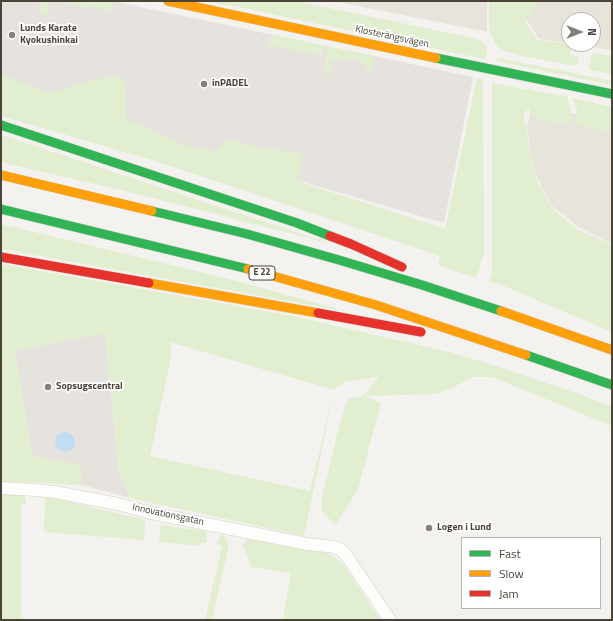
<!DOCTYPE html>
<html>
<head>
<meta charset="utf-8">
<style>
  body { margin:0 }
  #map { position:relative; width:613px; height:621px; overflow:hidden; background:#f4f2ee; font-family:"Titillium Web",sans-serif }
  canvas { display:block }
  .frame { position:absolute; inset:0; border:2px solid #4b4439; pointer-events:none }
  .legend { position:absolute; left:461px; top:537px; width:140px; height:72px; box-sizing:border-box; background:#fff; border:1px solid #b7b4b0; margin:0; padding:5px 7px; list-style:none; font-size:12px; color:#4b4439 }
  .legend li { display:flex; align-items:center; gap:8px; height:20px }
  .legend b { width:20px; border:1px solid #b7b4b0 }
  .north { position:absolute; left:561px; top:12px; width:40px; height:40px; box-sizing:border-box; background:#fff; border:1px solid #b7b4b0; border-radius:50%; rotate:90deg; font-size:11px; font-weight:700; line-height:16px; text-align:center; color:#4b4439 }
  .north::after { content:''; display:block; margin:auto; width:14px; height:18px; background:#868178; clip-path:polygon(50% 0,100% 100%,50% 72%,0 100%) }
</style>
</head>
<body>
<div id="map">
<canvas width="613" height="621"></canvas>
<div class="frame"></div>
<ul class="legend">
<li><b style="height:5px;background:#30b455"></b>Fast</li>
<li><b style="height:5px;background:#ff9f0a"></b>Slow</li>
<li><b style="height:5px;background:#e5322d"></b>Jam</li>
</ul>
<div class="north">N</div>
</div>
<script>
const ctx = document.querySelector('canvas').getContext('2d');
ctx.lineJoin = 'round';
function fill(path, color) {
  ctx.fillStyle = color;
  ctx.fill(path, 'evenodd');
}
function poly(rows) {
  const path = new Path2D();
  for (const r of rows) {
    if (r.length === 3) {
      path.moveTo(r[0] + r[2], r[1]);
      path.arc(r[0], r[1], r[2], 0, 2 * Math.PI);
      continue;
    }
    path.moveTo(r[0], r[1]);
    for (let i = 2; i < r.length; i += 2) path.lineTo(r[i], r[i + 1]);
  }
  return path;
}
function trace(path, color, width, dash) {
  ctx.strokeStyle = color;
  ctx.lineWidth = width;
  ctx.lineCap = dash ? 'butt' : 'round';
  ctx.setLineDash(dash || []);
  ctx.stroke(path);
}
function write(font, color, halo, rows, align = 'center') {
  ctx.font = font + ' "Titillium Web",sans-serif';
  ctx.lineWidth = 3.5;
  ctx.setLineDash([]);
  ctx.textBaseline = 'middle';
  ctx.strokeStyle = halo;
  ctx.fillStyle = color;
  for (const [text, x, y, turn = 0] of rows) {
    ctx.save();
    ctx.translate(x, y);
    ctx.rotate((+turn || 0) * Math.PI / 180);
    ctx.textAlign = isNaN(turn) ? turn : align;
    if (halo) ctx.strokeText(text, 0, 0);
    ctx.fillText(text, 0, 0);
    ctx.restore();
  }
}
const residential = poly([
  [333,1,487,1,487,32],
  [515,1,612,1,612,50,574,44,593,44,593,20,569,20,569,43,539,39],
  [536,107,612,120,612,244,578,227,563,214,553,207,543,190,536,175,531,158,527,127,531,111]
]);
const industrial = poly([
  [1,1,112,1,473,77,444,223,135,133,1,77],
  [105,333,119,473,130,498,82,485,80,465,32,456,15,351]
]);
const green = poly([
  [40,1,50,1,48,16,40,13,39,11,38,8],
  [62,1,107,1,113,2,111,11,87,6,87,9,62,3],
  [207,1,295,1,469,37,479,40,486,45,487,51,486,57,484,59,243,8],
  [487,1,535,1,536,7,525,20,537,40,572,44,570,55,579,57,577,66,521,56,502,50,495,43,489,29,489,2,487,2],
  [271,35,276,35,324,46,322,56,268,45],
  [329,46,374,57,371,72,369,71,366,67,357,60,353,59,345,58,336,60,329,63,333,70,333,73,323,73],
  [592,53,612,56,612,74,590,70,589,68],
  [498,58,612,81,612,85,496,61],
  [1,74,31,86,52,93,92,80,119,76,125,82,126,119,185,145,217,151,225,139,264,148,303,154,297,181,445,229,477,78,483,79,484,252,480,267,476,278,438,265,440,256,279,202,152,160,1,116],
  [492,83,524,89,524,90,529,89,539,92,567,96,572,117,572,125,562,122,560,124,531,117,529,109,526,111,524,114,524,122,526,125,531,161,538,183,553,209,577,229,612,245,612,332,499,284,489,282,492,274],
  [572,98,612,107,612,132,576,125,577,110],
  [1,135,332,244,137,194,1,162],
  [1,224,225,278,349,312,1,249],
  [1,264,293,316,449,352,490,364,582,395,612,407,612,426,492,377,472,377,454,387,436,394,365,396,381,403,358,489,346,509,335,525,322,511,321,502,340,423,348,399,363,396,379,377,346,381,334,390,304,536,130,498,119,473,105,333,15,351,32,456,81,465,82,485,25,482,1,483],
  [170,342,334,390,310,491,150,456,172,352],
  [1,493,25,494,26,504,21,504,21,620,1,620],
  [45,496,142,519,145,522,144,540,44,532],
  [161,525,204,531,207,533,206,543,199,543,198,546,159,542],
  [221,534,224,536,229,544,212,620,205,620,222,546,217,544],
  [248,539,328,553,342,563,380,620,283,620,291,573,251,567,243,545]
]);
const parking = poly([
  [134,13,183,22,180,38,175,56,127,46],
  [246,42,268,47,268,50,276,52,261,125,230,118]
]);
const water = poly([
  [65,442,10]
]);
const street = poly([
  [1,488,35,490,55,492,118,504,151,513,307,544,335,547,340,549,346,555,390,620]
]);
const fast = poly([
  [436,58,612,94],
  [1,125,297,223,330,236],
  [1,209,248,269],
  [152,211,247,234,339,260,422,285,501,311],
  [526,355,612,385]
]);
const slow = poly([
  [168,1,436,58],
  [1,175,152,211],
  [248,269,376,305,526,355],
  [149,283,318,313],
  [501,311,612,350]
]);
const jam = poly([
  [330,236,351,244,402,267],
  [1,257,149,283],
  [318,313,421,332]
]);
const markers = [
  [12,35,4,"#868178"],
  [204,84,4,"#868178"],
  [48,387,4,"#868178"],
  [429,528,4,"#868178"]
];
const shields = [
  [262,273,26]
];
const shieldNames = [
  ["E 22",262,273]
];
const poiNames = [
  ["Lunds Karate",20,29],
  ["Kyokushinkai",20,41],
  ["inPADEL",212,84],
  ["Sopsugscentral",56,387],
  ["Logen i Lund",437,528]
];
const streetNames = [
  ["Klosterängsvägen",392,37,12],
  ["Innovationsgatan",168,515,12]
];
fill(residential, '#e7e4dc');
fill(industrial, '#e6e2de');
fill(green, '#e1eecf');
fill(parking, '#e6e3df');
fill(water, '#c0ddf1');
trace(street, '#d2d0cb', 13);
trace(fast, '#d3cfc5', 10);
trace(slow, '#d3cfc5', 10);
trace(jam, '#d3cfc5', 10);
trace(street, '#fdfdfc', 12);
trace(fast, '#30b455', 9);
trace(slow, '#ff9f0a', 9);
trace(jam, '#e5322d', 9);
for (const [x, y, r, color] of markers) {
  const dot = new Path2D();
  dot.arc(x, y, r, 0, 2 * Math.PI);
  ctx.fillStyle = color;
  ctx.fill(dot);
  trace(dot, '#fff', 1.5);
}
for (const [x, y, w] of shields) {
  const box = new Path2D();
  box.roundRect(x - w / 2, y - 7, w, 14, 3);
  ctx.fillStyle = '#fff';
  ctx.fill(box);
  trace(box, '#4b4439', 1);
}
write('bold 9px', '#4b4439', null, shieldNames);
write('bold 10px', '#4b4439', '#fff', poiNames, 'left');
write('10px', '#4b4439', '#fff', streetNames);
</script>
</body>
</html>
